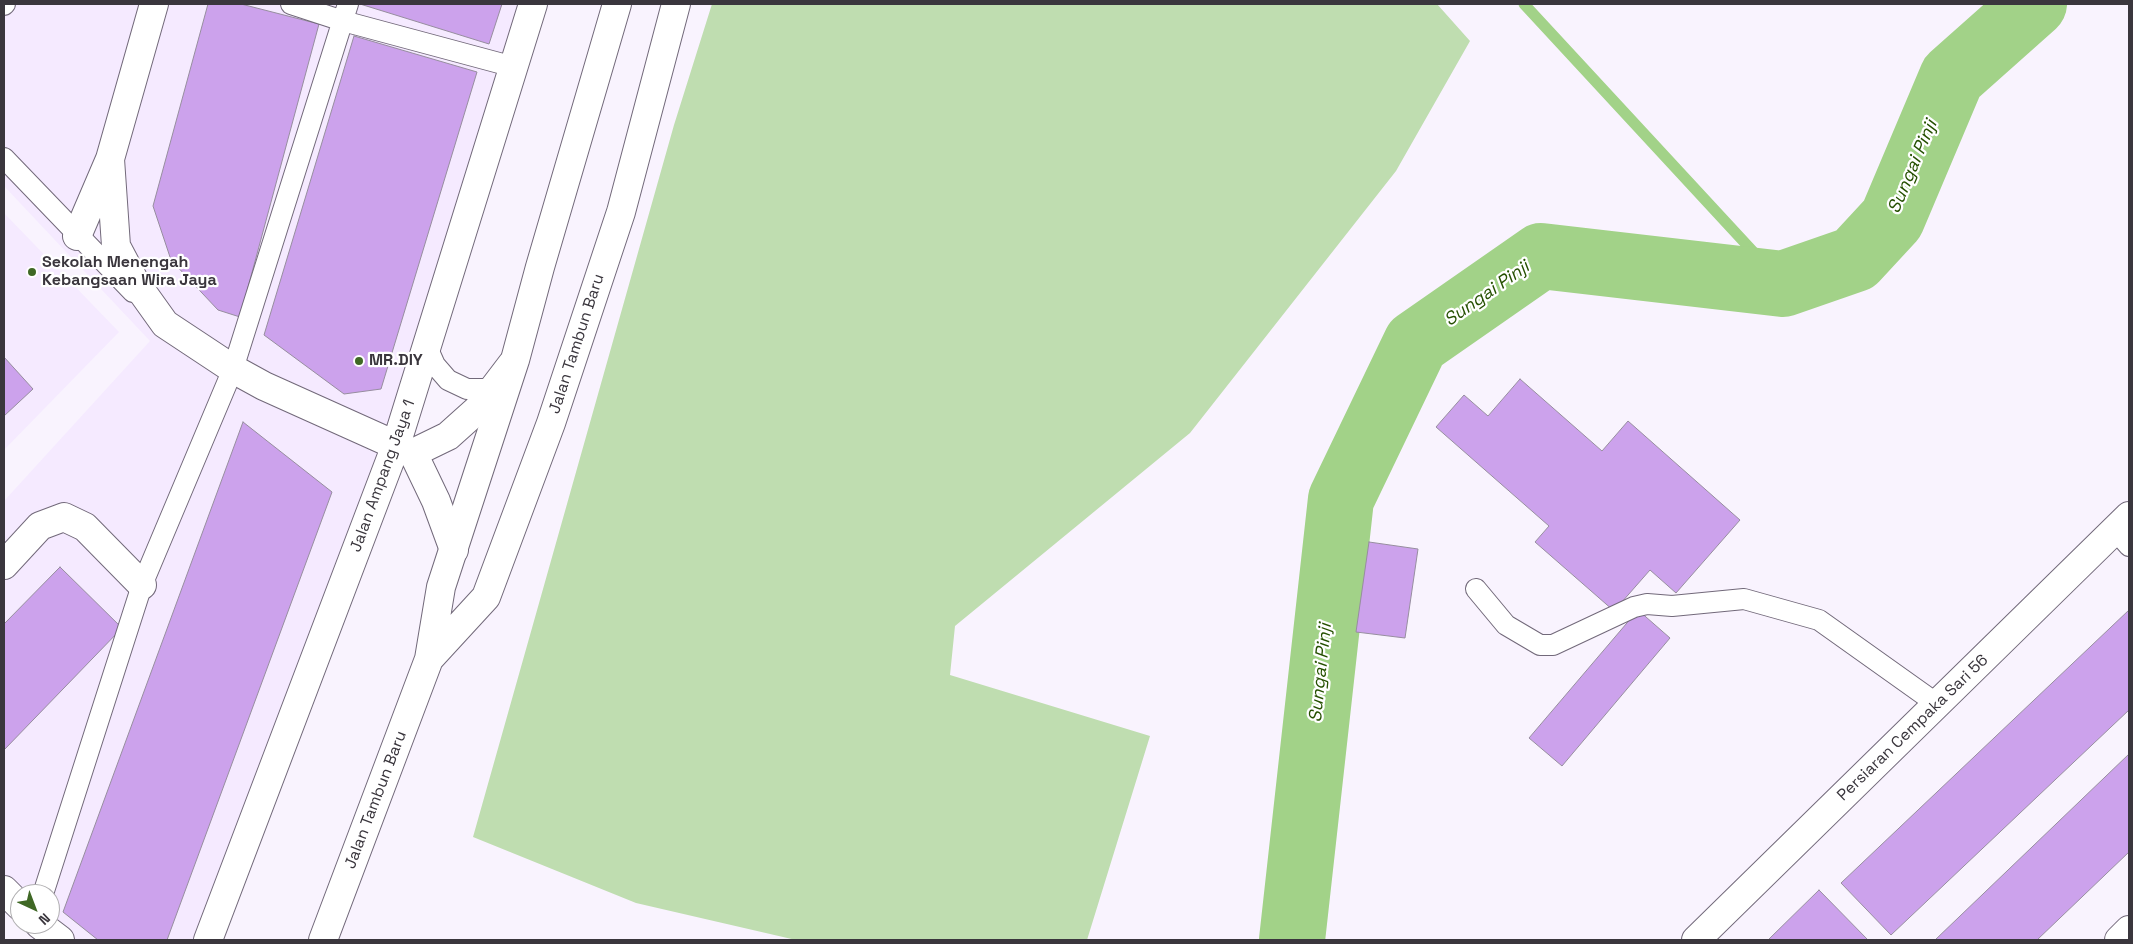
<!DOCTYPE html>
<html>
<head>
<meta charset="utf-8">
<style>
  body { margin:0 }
  #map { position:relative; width:2133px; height:944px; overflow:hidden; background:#f9f3fe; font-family:"Space Grotesk",sans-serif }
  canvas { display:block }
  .frame { position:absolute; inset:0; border:5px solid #3a363d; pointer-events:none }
  .north { position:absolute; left:10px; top:884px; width:50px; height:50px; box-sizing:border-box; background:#fff; border:1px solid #b0afb1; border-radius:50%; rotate:137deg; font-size:14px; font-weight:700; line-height:20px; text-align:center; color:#3a363d }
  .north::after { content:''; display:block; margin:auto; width:18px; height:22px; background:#3f6825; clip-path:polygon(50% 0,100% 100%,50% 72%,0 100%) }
</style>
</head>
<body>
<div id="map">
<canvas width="2133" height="944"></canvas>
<div class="frame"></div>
<div class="north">N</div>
</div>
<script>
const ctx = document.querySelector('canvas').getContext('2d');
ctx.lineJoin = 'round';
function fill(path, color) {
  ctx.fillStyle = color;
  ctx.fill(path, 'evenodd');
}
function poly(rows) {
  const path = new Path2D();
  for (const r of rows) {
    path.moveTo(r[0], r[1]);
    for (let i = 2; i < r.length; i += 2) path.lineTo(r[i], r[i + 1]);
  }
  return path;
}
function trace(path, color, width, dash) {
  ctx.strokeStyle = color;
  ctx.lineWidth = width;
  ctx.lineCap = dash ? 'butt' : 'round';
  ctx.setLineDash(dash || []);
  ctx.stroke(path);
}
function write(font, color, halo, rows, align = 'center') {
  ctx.font = font + ' "Space Grotesk",sans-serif';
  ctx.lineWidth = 4.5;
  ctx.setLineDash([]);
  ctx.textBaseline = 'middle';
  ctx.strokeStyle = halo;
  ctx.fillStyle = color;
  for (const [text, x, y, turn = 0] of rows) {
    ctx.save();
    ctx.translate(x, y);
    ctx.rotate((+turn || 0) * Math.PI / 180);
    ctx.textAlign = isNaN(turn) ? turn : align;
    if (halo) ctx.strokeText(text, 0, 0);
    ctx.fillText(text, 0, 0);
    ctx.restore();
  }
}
const built = poly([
  [4,4,535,4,215,940,68,940,50,923,50,894,21,894,4,877,4,501,150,341,4,186],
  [4,213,119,332,4,450]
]);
const green = poly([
  [712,4,1437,4,1470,41,1396,171,1190,433,955,626,950,675,1150,736,1087,940,796,940,636,903,473,837,674,125]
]);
const stream = poly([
  [1524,4,1783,284]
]);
const river = poly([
  [1292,940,1341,499,1416,343,1541,256,1783,284,1855,259,1892,219,1952,77,2034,4]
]);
const building = poly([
  [208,4,241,4,319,24,240,317,218,310,171,260,153,206,208,4],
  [360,4,502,4,489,44,360,4],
  [354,36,477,72,381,389,344,394,264,335,354,36],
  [4,357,33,389,4,416,4,357],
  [1520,379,1602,451,1628,421,1740,520,1676,593,1650,570,1614,611,1535,542,1549,526,1436,427,1464,395,1488,416,1520,379],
  [243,422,332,492,167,940,98,940,63,912,243,422],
  [1369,542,1418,549,1405,638,1356,632,1369,542],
  [60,567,122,628,4,750,4,624,60,567],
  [1638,610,1670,638,1562,766,1529,738,1638,610],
  [2129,610,2129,710,1891,935,1841,883,2129,610],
  [2129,754,2129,852,2037,940,1935,940,2129,754],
  [1819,890,1868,940,1768,940,1819,890]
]);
const service = poly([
  [291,4,343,21,514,67],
  [4,5,5,4],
  [4,158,133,292],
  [427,347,435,365,448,380,467,389,493,389],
  [2115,530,2129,546],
  [1476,589,1506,625,1540,645,1553,645,1634,607,1647,604,1672,606,1744,599,1819,620,1937,704],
  [43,894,142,585,233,369,348,4]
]);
const minor = poly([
  [110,159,116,246,135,282,165,324,233,369,264,386,413,453,436,501,454,550],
  [77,236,110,159,154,4],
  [413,453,448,436,477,410,512,364],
  [4,565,40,526,64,517,85,527,142,585],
  [4,890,20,906],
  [39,924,60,940],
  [208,940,396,445,533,4],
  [1696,940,2129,516],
  [2119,940,2129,930]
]);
const secondary = poly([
  [429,659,486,597,551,423,621,212,676,4],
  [323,940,429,659,441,587,515,360,540,267,617,4]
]);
const markers = [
  [32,272,5,"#3f6825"],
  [359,361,5,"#3f6825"]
];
const poiNames = [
  ["Sekolah Menengah",42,263],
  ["Kebangsaan Wira Jaya",42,281],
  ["MR.DIY",369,361]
];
const streetNames = [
  ["Jalan Tambun Baru",577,344,-72],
  ["Jalan Ampang Jaya 1",383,476,-70],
  ["Persiaran Cempaka Sari 56",1913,728,-44],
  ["Jalan Tambun Baru",376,800,-69]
];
const waterNames = [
  ["Sungai Pinji",1913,167,-67],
  ["Sungai Pinji",1487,294,-35],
  ["Sungai Pinji",1321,673,-84]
];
fill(built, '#f5eaff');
fill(green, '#bfddb0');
trace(stream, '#a2d288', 11);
trace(river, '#a2d288', 66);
fill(building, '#cca2ec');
trace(building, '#978e9f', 1);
trace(service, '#72697a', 22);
trace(minor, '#72697a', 30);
trace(secondary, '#72697a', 30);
trace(service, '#fff', 20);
trace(minor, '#fff', 28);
trace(secondary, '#fff', 28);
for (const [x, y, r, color] of markers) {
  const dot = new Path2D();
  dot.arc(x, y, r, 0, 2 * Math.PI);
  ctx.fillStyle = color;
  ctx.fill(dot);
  trace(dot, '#fff', 2);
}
write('bold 16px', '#3a363d', '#fff', poiNames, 'left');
write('16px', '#3a363d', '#fff', streetNames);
write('italic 18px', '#255000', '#fff', waterNames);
</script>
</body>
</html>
